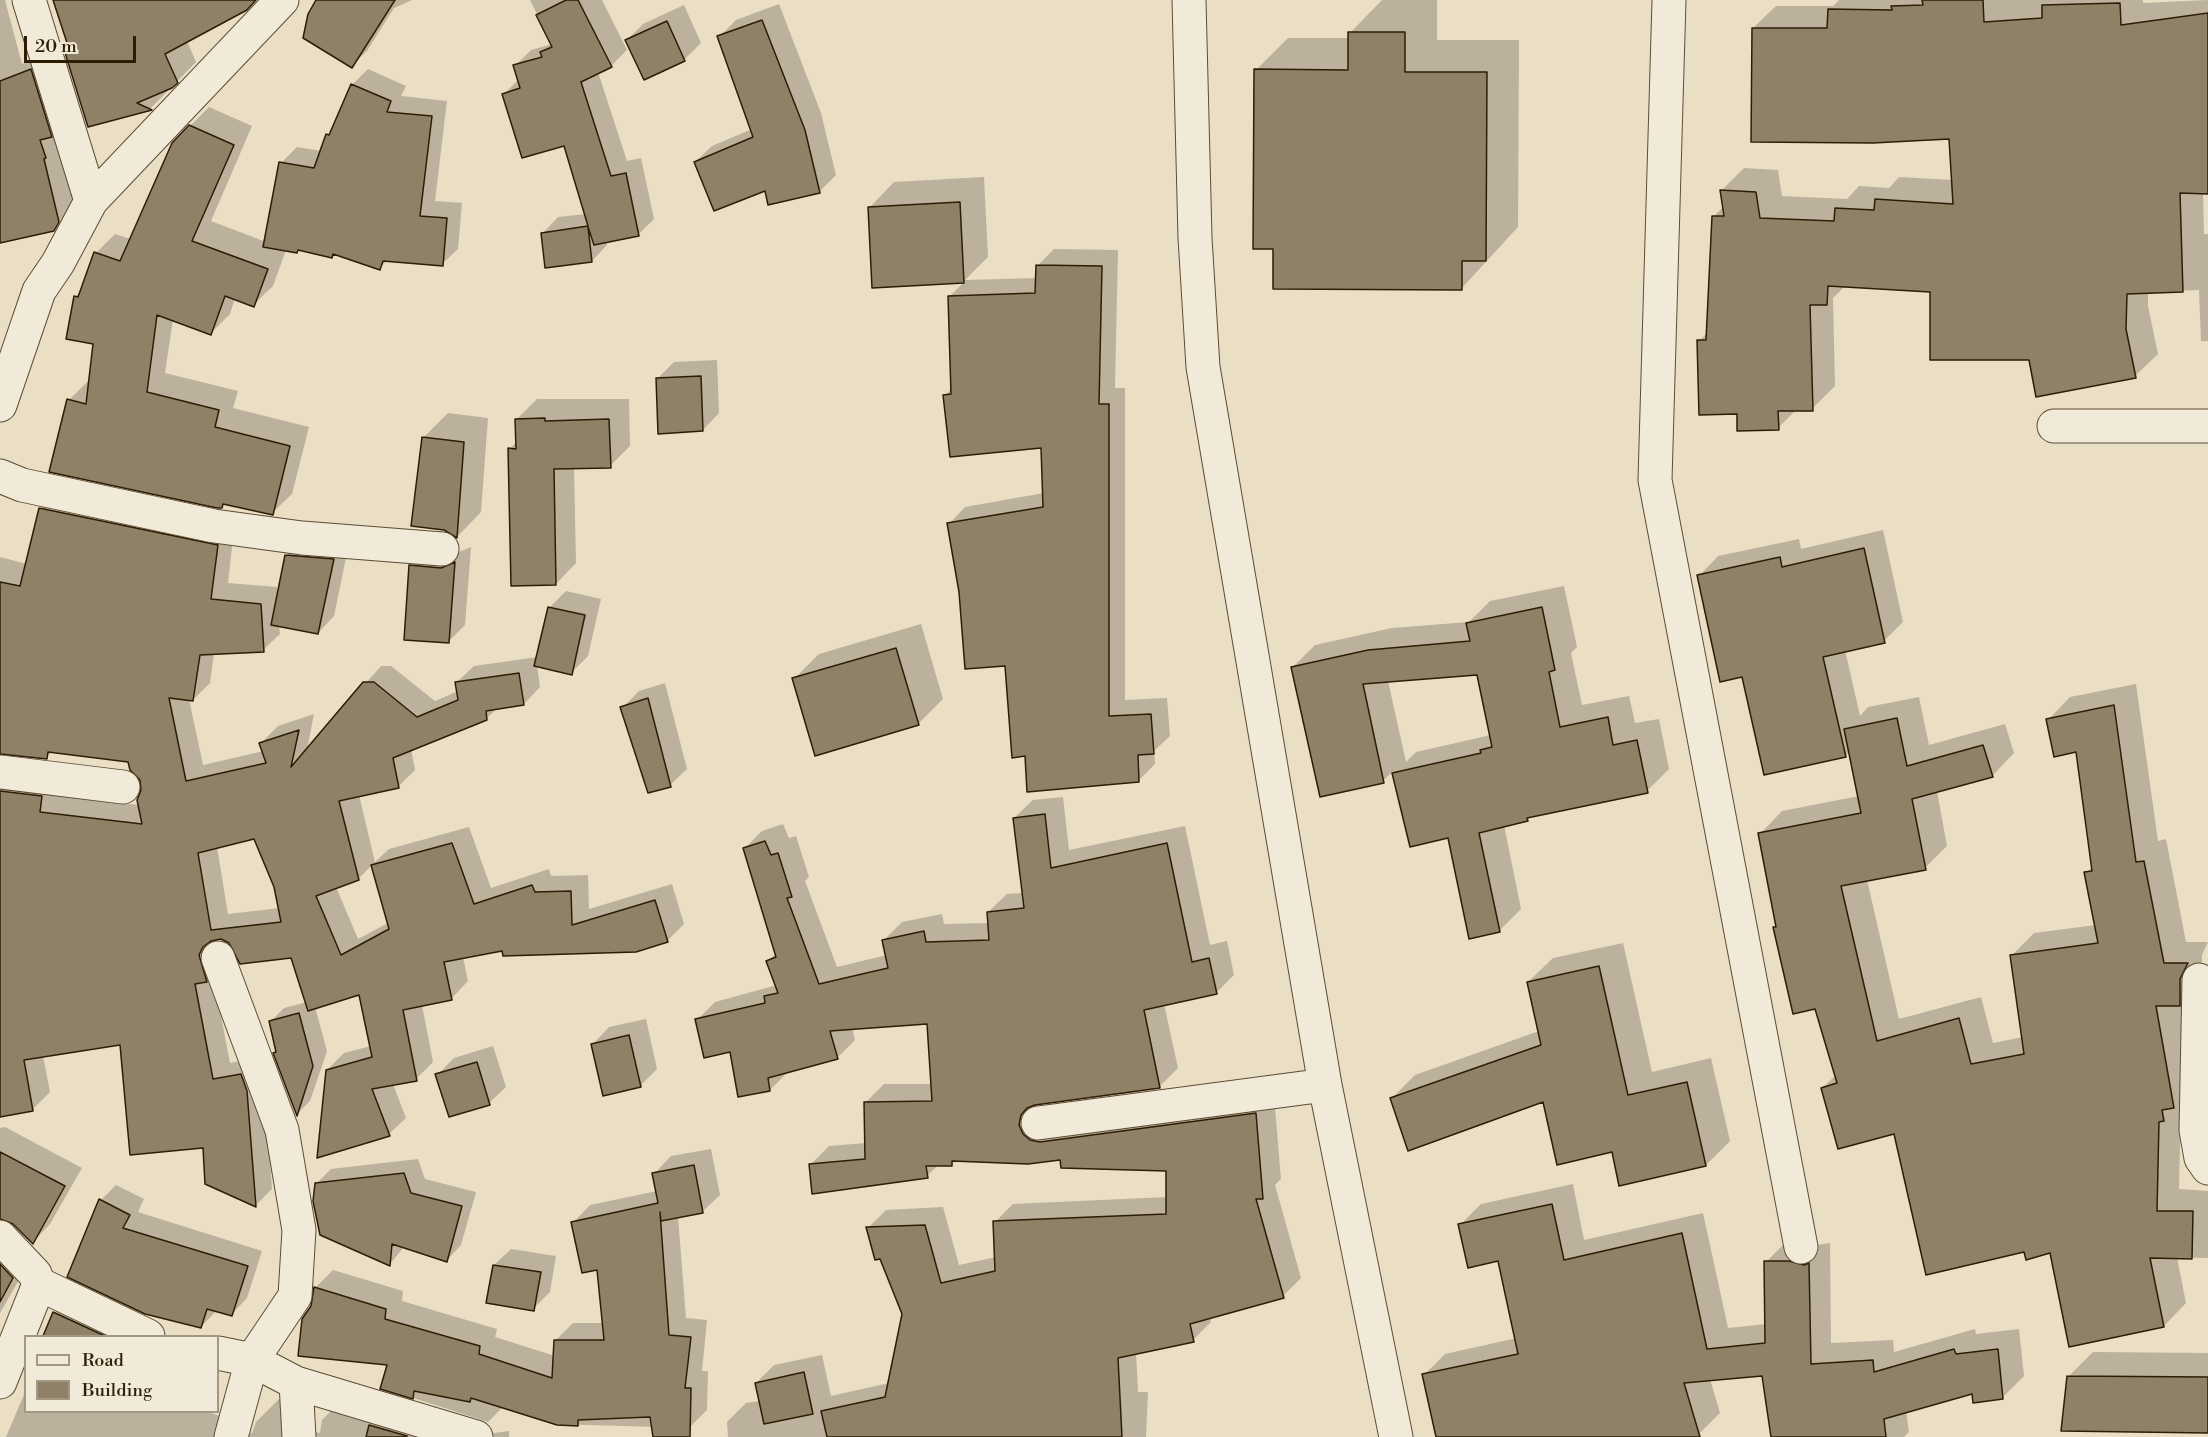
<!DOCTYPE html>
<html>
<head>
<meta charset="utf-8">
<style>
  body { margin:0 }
  #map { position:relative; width:2208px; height:1437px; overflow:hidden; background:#eadec4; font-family:"Libre Bodoni",serif }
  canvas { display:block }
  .legend { position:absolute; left:24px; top:1335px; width:195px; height:78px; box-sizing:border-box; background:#f1ead9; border:2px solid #a39884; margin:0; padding:8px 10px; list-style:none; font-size:18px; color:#2d1d05 }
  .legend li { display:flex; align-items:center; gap:12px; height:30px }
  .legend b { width:30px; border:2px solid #a39884 }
  .scale { position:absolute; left:24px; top:36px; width:112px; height:27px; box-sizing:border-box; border:3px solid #2d1d05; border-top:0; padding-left:8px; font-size:18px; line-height:21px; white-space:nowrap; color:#2d1d05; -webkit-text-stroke:4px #f1ead9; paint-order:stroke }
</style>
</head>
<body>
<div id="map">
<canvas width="2208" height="1437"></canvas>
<ul class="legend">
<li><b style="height:8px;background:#f1ead9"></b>Road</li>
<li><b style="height:16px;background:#8f8168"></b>Building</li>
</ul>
<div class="scale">20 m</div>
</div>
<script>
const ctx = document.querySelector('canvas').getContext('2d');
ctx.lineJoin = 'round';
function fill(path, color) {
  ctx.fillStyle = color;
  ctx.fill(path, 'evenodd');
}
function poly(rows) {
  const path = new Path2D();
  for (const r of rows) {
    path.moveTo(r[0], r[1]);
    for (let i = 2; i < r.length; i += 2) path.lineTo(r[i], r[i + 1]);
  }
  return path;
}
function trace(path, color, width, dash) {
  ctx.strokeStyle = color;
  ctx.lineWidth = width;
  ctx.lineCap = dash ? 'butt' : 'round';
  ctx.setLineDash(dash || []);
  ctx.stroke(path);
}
const shadow = poly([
  [0,0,5,0,22,64,47,54,60,142,74,204,53,229,0,242],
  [55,0,255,0,187,41,196,62,151,108,89,125],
  [318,0,412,0,394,8,367,51,351,66],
  [530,0,602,0,627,50,611,66,598,72,627,161,641,158,654,219,638,235,607,241,607,245,592,261,543,233,558,217,586,214,565,144,504,94,519,79,515,66,531,50,552,44],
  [1382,0,1437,0,1437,40,1519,40,1518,227,1461,289,1275,248,1256,70,1288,38,1350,38,1350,33],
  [1839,0,2143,0,2143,3,2208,0,2208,192,2203,192,2204,234,2208,234,2208,341,2201,341,2199,290,2148,292,2148,306,2158,354,2135,376,2030,359,1932,291,1845,286,1833,298,1835,386,1812,409,1797,409,1778,428,1738,413,1699,341,1708,332,1714,216,1724,206,1721,191,1744,168,1778,170,1782,196,1847,199,1859,186,1889,188,1899,177,1953,180,1950,137,1753,28,1776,6,1833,6],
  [779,4,821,113,836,175,819,192,766,188,695,162,712,146,752,129,719,37,736,20],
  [684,5,701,43,684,60,627,40,643,24],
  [368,69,406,86,401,96,447,101,435,201,462,203,458,249,442,264,388,260,379,268,335,253,331,256,300,248,297,252,286,250,273,286,253,305,235,298,230,314,211,333,173,319,165,373,238,391,233,408,309,427,292,494,272,513,225,503,221,507,69,400,88,381,91,381,95,343,75,297,82,290,96,253,115,234,131,239,190,126,209,107,252,126,211,221,266,242,281,163,297,147,321,151,352,85],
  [984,177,988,257,965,280,1037,278,1037,266,1054,249,1118,250,1115,388,1125,388,1125,700,1167,698,1170,736,1154,751,1155,764,1139,780,1027,754,1007,664,960,592,949,524,965,507,1044,493,1043,447,945,396,952,388,950,296,964,282,873,286,870,207,894,182],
  [717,360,719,413,703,430,657,379,674,362],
  [537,399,629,399,630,446,610,466,574,467,576,563,556,584,510,449,517,441,516,420],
  [448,413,488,418,481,512,457,537,423,438],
  [58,492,234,529,228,583,277,587,278,596,287,555,304,539,349,543,334,616,318,633,279,625,280,634,263,650,214,653,210,683,193,700,189,699,203,765,264,751,261,743,278,726,314,714,307,750,381,666,391,666,435,701,458,691,457,682,474,666,538,657,549,608,566,591,601,599,588,656,571,673,537,665,540,687,524,704,498,707,486,719,411,749,415,770,398,787,359,795,375,862,389,849,469,827,491,888,549,869,551,876,588,875,589,909,672,884,684,924,667,941,503,949,463,957,468,981,452,998,422,1005,433,1062,416,1079,393,1084,406,1118,389,1134,327,1070,344,1053,371,1046,360,993,315,1007,327,1051,310,1101,297,1114,270,1022,284,1008,307,1002,292,957,216,939,223,964,213,974,230,1063,258,1058,264,1073,272,1189,256,1205,121,1043,43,1056,50,1092,33,1109,0,1115,0,763,58,780,56,796,139,805,143,790,142,780,130,761,53,751,46,757,0,752,0,557,27,564,41,509],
  [255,837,275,887,280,908,228,914,217,847],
  [372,865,388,923,358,939,336,887,358,879],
  [1883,530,1903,622,1884,641,1845,650,1860,716,1868,707,1919,697,1929,745,2005,724,2014,753,1992,776,1937,791,1947,846,1925,868,1867,880,1899,1019,1981,997,1993,1043,2023,1037,2011,956,2034,933,2096,925,2086,873,2093,866,2077,750,2048,720,2070,697,2136,684,2158,841,2166,839,2186,942,2208,942,2202,955,2201,982,2181,1003,2195,1084,2181,1101,2179,1189,2208,1191,2208,1258,2177,1257,2186,1303,2164,1326,2052,1251,2025,1250,1895,1132,1822,1088,1836,1075,1816,1007,1775,928,1777,926,1760,834,1782,811,1859,796,1850,751,1845,756,1743,675,1699,576,1718,556,1799,539,1801,549],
  [471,547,465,625,448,642,411,566,428,549,459,552],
  [1564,586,1577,647,1571,653,1582,705,1629,696,1635,723,1659,719,1669,769,1647,791,1532,815,1527,820,1504,825,1521,909,1499,931,1449,836,1411,845,1393,771,1383,781,1293,667,1315,645,1392,628,1469,622,1490,601],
  [1478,673,1491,735,1416,752,1406,762,1388,681],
  [921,624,943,699,918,724,794,679,819,654],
  [665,683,687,769,670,785,622,708,639,691],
  [1063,797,1069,850,1185,826,1210,945,1227,941,1234,975,1216,993,1164,1004,1178,1068,1160,1086,1038,1103,1037,1107,1274,1096,1281,1179,1275,1185,1301,1278,1283,1296,1210,1317,1211,1322,1193,1340,1136,1352,1138,1392,1148,1392,1146,1437,728,1437,727,1422,746,1403,760,1401,756,1383,774,1365,822,1355,831,1396,889,1383,903,1314,868,1228,886,1210,943,1207,959,1265,996,1257,995,1222,1013,1204,1167,1197,1167,1169,1061,1158,956,1160,951,1165,939,1164,927,1176,811,1164,829,1146,866,1143,866,1102,884,1084,933,1084,929,1022,852,1028,855,1040,837,1058,788,1072,770,1090,697,1020,715,1002,777,985,768,961,776,953,744,849,762,831,783,824,789,838,796,836,809,877,805,881,837,967,887,955,884,940,902,922,942,914,944,924,989,923,988,912,1007,894,1023,893,1014,818,1033,800],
  [1623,943,1652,1072,1711,1058,1730,1141,1706,1165,1613,1151,1544,1100,1391,1099,1415,1075,1539,1031,1528,982,1553,958],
  [646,1019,657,1069,640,1086,593,1044,609,1027],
  [493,1046,506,1087,489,1103,437,1075,454,1058],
  [5,1127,82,1168,50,1224,33,1242,15,1223,0,1217,0,1128],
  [711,1149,720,1195,702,1212,678,1217,686,1318,707,1320,702,1371,708,1371,707,1410,689,1428,557,1424,503,1407,488,1422,382,1388,389,1363,312,1306,316,1287,333,1270,403,1291,402,1301,497,1329,495,1337,555,1356,555,1341,573,1323,604,1323,599,1268,573,1223,590,1205,657,1191,654,1174,671,1156],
  [418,1159,425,1179,476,1192,461,1245,447,1260,404,1247,389,1265,316,1184,331,1169],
  [1573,1184,1584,1240,1703,1213,1728,1328,1766,1324,1766,1262,1787,1241,1817,1245,1830,1243,1831,1343,1893,1340,1894,1352,1975,1329,1976,1334,2019,1329,2024,1376,2003,1397,1973,1392,1906,1411,1909,1432,1904,1437,1772,1437,1764,1374,1710,1379,1720,1413,1699,1434,1690,1437,1437,1437,1424,1375,1445,1354,1517,1338,1499,1259,1460,1225,1481,1204],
  [116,1185,144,1199,138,1212,262,1251,247,1298,232,1314,217,1310,201,1327,70,1277,101,1200],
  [0,1223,31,1259,0,1313],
  [511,1249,556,1256,550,1292,533,1309,494,1265],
  [78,1291,148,1336,47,1336,56,1313],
  [2093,1352,2208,1353,2208,1431,2069,1376],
  [26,1390,26,1412,209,1412,236,1422,248,1433,252,1433,256,1422,279,1399,302,1402,313,1431,320,1433,322,1420,345,1397,392,1403,494,1433,509,1431,509,1437,6,1437]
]);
const building = poly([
  [53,0,256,0,247,10,165,54,178,83,172,88,137,103,152,110,88,127,66,56,65,51,69,49,53,0],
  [316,0,395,0,352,68,303,38,308,14,316,0],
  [566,0,578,0,612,67,581,82,611,176,626,173,639,236,594,245,588,227,592,262,545,268,541,233,588,226,564,146,522,158,502,94,520,88,513,65,542,57,540,52,552,47,536,15,566,0],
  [1922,0,1983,0,1984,22,2042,18,2042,5,2120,3,2121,25,2208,13,2208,194,2180,193,2183,292,2127,294,2126,329,2136,378,2036,397,2029,360,1930,360,1930,292,1828,286,1827,305,1810,305,1813,411,1778,411,1779,430,1737,431,1737,414,1699,415,1697,340,1706,340,1712,216,1724,216,1720,190,1756,192,1760,218,1834,221,1835,208,1874,210,1875,199,1953,204,1949,139,1873,143,1751,142,1752,28,1827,28,1828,9,1892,10,1891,6,1923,5,1922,0],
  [762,20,805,130,820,193,768,205,765,191,714,211,694,162,753,137,717,36,762,20],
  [667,21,685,61,644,80,625,40,667,21],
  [1348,32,1405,32,1405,72,1487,72,1486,261,1462,261,1462,290,1273,289,1273,249,1253,249,1254,69,1348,70,1348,32],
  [31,69,52,137,40,140,46,158,44,159,59,222,54,231,0,243,0,81,31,69],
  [351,84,391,101,387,112,432,116,420,216,447,218,443,266,383,261,380,270,333,254,332,258,298,250,297,253,263,247,279,162,314,168,326,134,329,135,351,84],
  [189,125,234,145,192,241,268,269,254,307,225,296,211,335,157,315,147,392,219,410,215,427,290,446,273,515,223,504,222,508,217,508,49,472,67,399,86,404,93,344,66,339,74,296,78,297,94,252,120,261,172,143,189,125],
  [960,202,964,283,872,288,868,207,960,202],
  [1036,265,1102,266,1099,404,1109,404,1109,716,1151,714,1154,754,1138,755,1139,782,1027,792,1025,756,1012,758,1005,666,965,669,959,592,947,523,1043,507,1041,448,950,457,943,395,951,394,948,296,1035,293,1036,265],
  [701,376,703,431,658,434,656,378,701,376],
  [545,418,545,421,609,419,611,468,554,469,556,585,511,586,508,448,516,449,515,419,545,418],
  [422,437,464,442,457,538,444,530,411,526,422,437],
  [39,508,218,545,211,599,261,604,264,652,200,655,193,701,169,698,186,781,266,763,259,743,299,730,291,767,363,682,374,682,417,717,458,700,455,682,519,673,524,705,486,711,487,720,393,758,399,788,339,801,359,880,316,896,341,955,389,929,371,865,452,843,474,904,532,885,535,892,571,891,572,925,655,900,668,942,636,952,503,956,502,951,444,962,452,1000,403,1010,417,1081,372,1089,390,1136,317,1158,326,1070,372,1057,359,995,308,1011,291,958,240,964,229,943,221,939,211,941,203,947,199,955,207,982,195,984,213,1079,241,1074,247,1091,256,1207,205,1184,203,1148,130,1155,120,1045,24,1060,33,1111,0,1117,0,791,42,796,40,812,142,824,137,800,141,790,140,780,130,770,128,762,48,752,47,759,0,754,0,582,20,586,39,508],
  [254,839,274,887,281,922,211,930,198,853,254,839],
  [1864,548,1885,643,1823,657,1846,757,1764,775,1742,677,1720,682,1697,575,1780,557,1782,567,1864,548],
  [285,555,334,559,318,634,271,625,285,555],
  [455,562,449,643,404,640,409,565,441,568,455,562],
  [548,607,585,615,572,675,534,666,548,607],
  [1542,607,1555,670,1549,672,1560,727,1608,717,1613,745,1637,740,1648,793,1527,818,1528,821,1479,833,1500,932,1469,939,1448,838,1410,847,1392,773,1481,753,1480,750,1492,747,1477,675,1363,684,1384,783,1320,797,1291,667,1368,650,1470,641,1466,623,1542,607],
  [896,648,919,725,815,756,792,678,896,648],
  [648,698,671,787,648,793,620,707,648,698],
  [2114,705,2136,862,2144,861,2164,963,2188,963,2180,979,2180,1006,2156,1006,2174,1108,2162,1110,2164,1121,2159,1122,2157,1211,2193,1211,2192,1259,2150,1258,2164,1327,2069,1347,2050,1253,2026,1260,2024,1252,1926,1275,1894,1134,1838,1149,1821,1088,1837,1083,1815,1009,1793,1014,1773,927,1776,927,1758,833,1861,813,1844,729,1897,718,1907,766,1983,745,1993,777,1912,799,1926,870,1841,886,1877,1041,1959,1018,1971,1064,2024,1054,2010,955,2098,943,2084,872,2092,871,2076,752,2054,757,2046,719,2114,705],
  [1045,814,1051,868,1167,843,1192,962,1209,958,1217,994,1144,1010,1160,1088,1035,1105,1027,1108,1021,1115,1019,1125,1023,1134,1030,1140,1040,1142,1256,1113,1263,1199,1256,1199,1284,1298,1190,1324,1194,1342,1118,1358,1122,1437,827,1437,821,1411,885,1397,902,1314,880,1259,875,1260,866,1227,925,1225,941,1283,995,1271,993,1221,1166,1214,1166,1171,1061,1168,1060,1160,1028,1164,952,1161,952,1166,926,1166,928,1178,812,1194,809,1164,865,1159,864,1102,932,1101,927,1024,830,1031,838,1059,768,1078,770,1091,738,1097,730,1052,704,1058,695,1019,765,1003,764,996,778,993,766,961,776,957,743,848,765,841,771,855,778,853,792,897,787,898,819,984,888,968,882,940,924,931,926,942,989,940,987,912,1024,908,1013,818,1045,814],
  [1599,966,1628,1095,1687,1082,1706,1166,1619,1186,1612,1152,1557,1165,1543,1102,1408,1151,1390,1098,1541,1045,1527,982,1599,966],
  [299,1013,313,1066,297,1116,273,1053,276,1052,269,1021,299,1013],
  [629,1035,641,1087,603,1096,591,1044,629,1035],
  [477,1062,490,1105,449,1117,435,1074,477,1062],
  [0,1152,65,1186,33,1244,13,1224,0,1219,0,1152],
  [694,1165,703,1213,661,1221,660,1212,669,1335,691,1337,685,1388,691,1388,690,1437,653,1437,650,1417,578,1420,578,1426,557,1425,471,1398,470,1402,414,1391,413,1399,380,1389,387,1365,298,1356,302,1319,311,1306,314,1287,386,1309,385,1319,480,1346,479,1354,552,1378,554,1340,604,1340,597,1270,582,1273,571,1222,658,1203,652,1173,694,1165],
  [404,1173,411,1193,462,1206,447,1262,392,1244,390,1266,320,1235,313,1201,315,1183,404,1173],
  [99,1199,130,1215,123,1228,248,1266,232,1316,207,1309,201,1328,145,1314,67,1277,99,1199],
  [1552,1204,1564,1260,1682,1233,1707,1349,1765,1343,1764,1261,1789,1261,1804,1265,1809,1263,1811,1364,1873,1360,1874,1372,1954,1349,1956,1354,1998,1349,2003,1399,1973,1403,1972,1394,1884,1419,1886,1437,1771,1437,1762,1376,1684,1383,1700,1437,1436,1437,1422,1374,1518,1354,1498,1261,1468,1268,1458,1224,1552,1204],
  [0,1264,13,1278,0,1302,0,1264],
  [493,1265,541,1272,534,1311,486,1303,493,1265],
  [53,1312,105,1336,43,1336,53,1312],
  [804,1372,813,1414,764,1424,755,1383,804,1372],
  [2067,1376,2208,1377,2208,1433,2061,1431,2067,1376],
  [369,1425,407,1436,407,1437,366,1437,369,1425]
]);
const minor = poly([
  [29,0,91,201],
  [1189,0,1195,238,1203,367,1325,1085,1396,1437],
  [1669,0,1655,480,1801,1247],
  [0,405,39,291,58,263,91,201,282,0],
  [2054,426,2208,426],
  [0,476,22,485,214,526,302,538,442,549],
  [0,772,123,787],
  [218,958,282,1130,299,1230,295,1296,252,1360,231,1437],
  [2199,980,2196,1130,2201,1158,2208,1168],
  [1038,1123,1325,1085],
  [0,1237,35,1274,39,1284,148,1336],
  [218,1353,252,1360,296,1383,476,1437],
  [0,1382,39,1284],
  [296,1383,299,1437]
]);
fill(shadow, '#0003');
fill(building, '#8f8168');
trace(building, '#2d1d05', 1.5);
trace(minor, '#5c4d35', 35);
trace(minor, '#f1ead9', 33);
</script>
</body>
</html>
